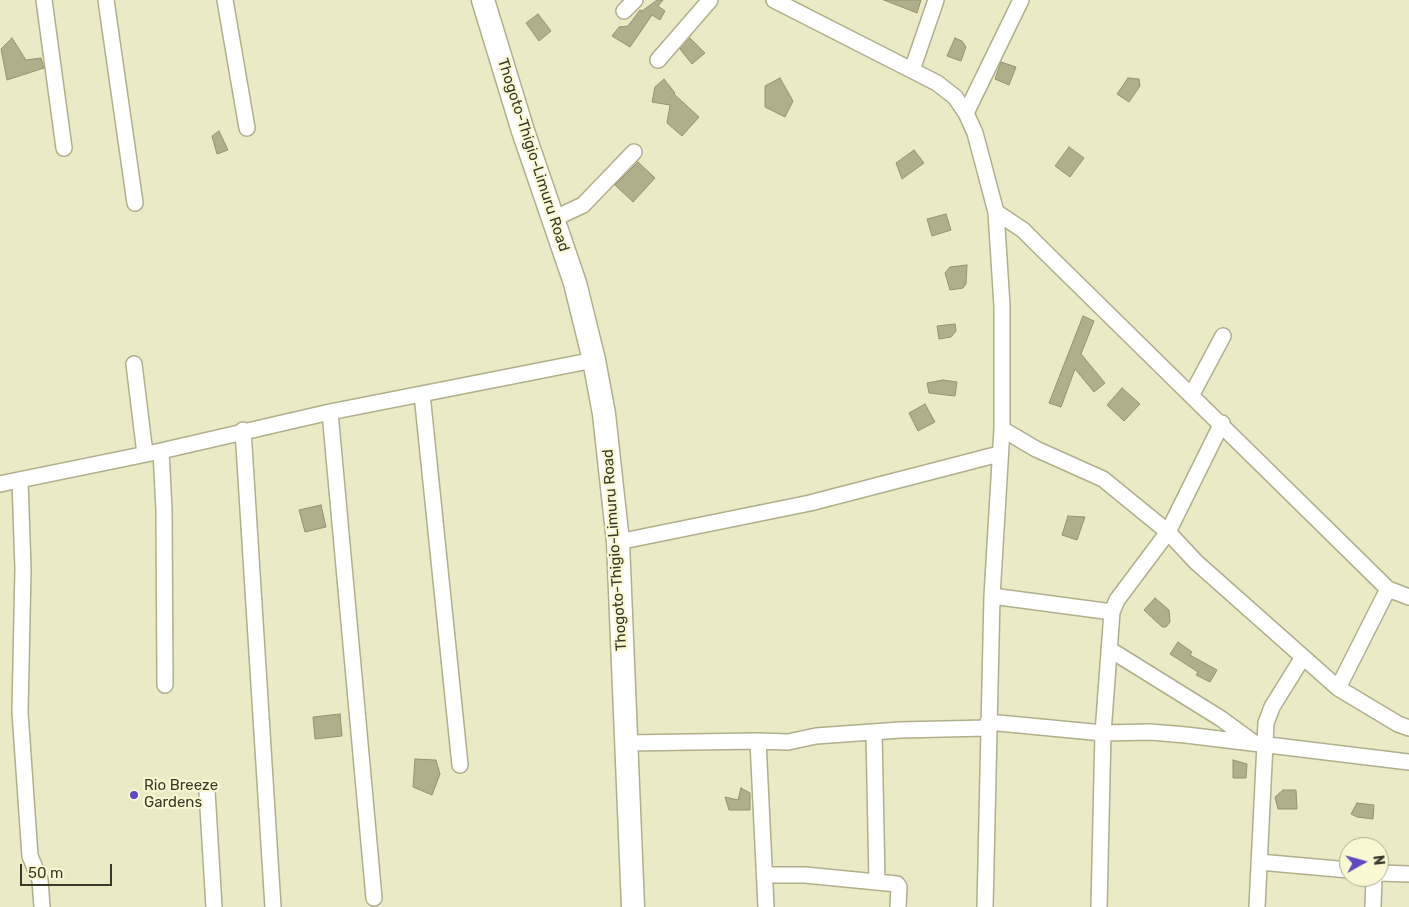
<!DOCTYPE html>
<html>
<head>
<meta charset="utf-8">
<style>
  body { margin:0 }
  #map { position:relative; width:1409px; height:907px; overflow:hidden; background:#ebeac6; font-family:Rubik,sans-serif }
  canvas { display:block }
  .north { position:absolute; left:1339px; top:837px; width:50px; height:50px; box-sizing:border-box; background:#f9f8d3; border:1px solid #acac8f; border-radius:50%; rotate:83deg; font-size:14px; font-weight:700; line-height:20px; text-align:center; color:#39392a }
  .north::after { content:''; display:block; margin:auto; width:18px; height:22px; background:#5e49c2; clip-path:polygon(50% 0,100% 100%,50% 72%,0 100%) }
  .scale { position:absolute; left:20px; top:864px; width:92px; height:22px; box-sizing:border-box; border:2px solid #39392a; border-top:0; padding-left:6px; font-size:15px; line-height:18px; white-space:nowrap; color:#39392a; -webkit-text-stroke:4px #f9f8d3; paint-order:stroke }
</style>
</head>
<body>
<div id="map">
<canvas width="1409" height="907"></canvas>
<div class="north">N</div>
<div class="scale">50 m</div>
</div>
<script>
const ctx = document.querySelector('canvas').getContext('2d');
ctx.lineJoin = 'round';
function fill(path, color) {
  ctx.fillStyle = color;
  ctx.fill(path, 'evenodd');
}
function poly(rows) {
  const path = new Path2D();
  for (const r of rows) {
    path.moveTo(r[0], r[1]);
    for (let i = 2; i < r.length; i += 2) path.lineTo(r[i], r[i + 1]);
  }
  return path;
}
function trace(path, color, width, dash) {
  ctx.strokeStyle = color;
  ctx.lineWidth = width;
  ctx.lineCap = dash ? 'butt' : 'round';
  ctx.setLineDash(dash || []);
  ctx.stroke(path);
}
function write(font, color, halo, rows, align = 'center') {
  ctx.font = font + ' Rubik,sans-serif';
  ctx.lineWidth = 4.5;
  ctx.setLineDash([]);
  ctx.textBaseline = 'middle';
  ctx.strokeStyle = halo;
  ctx.fillStyle = color;
  for (const [text, x, y, turn = 0] of rows) {
    ctx.save();
    ctx.translate(x, y);
    ctx.rotate((+turn || 0) * Math.PI / 180);
    ctx.textAlign = isNaN(turn) ? turn : align;
    if (halo) ctx.strokeText(text, 0, 0);
    ctx.fillText(text, 0, 0);
    ctx.restore();
  }
}
const building = poly([
  [657,0,663,0,658,6,665,11,660,20,652,15,630,47,612,36,619,27,628,26,640,10,642,11,657,0],
  [884,0,921,0,917,13,884,0],
  [538,14,551,31,539,41,526,23,538,14],
  [12,38,26,60,41,58,44,68,7,80,1,49,12,38],
  [690,38,705,53,692,64,680,49,690,38],
  [955,38,962,41,966,47,961,61,947,56,955,38],
  [1001,62,1016,67,1009,85,995,79,1001,62],
  [780,78,793,101,785,117,765,107,765,86,780,78],
  [1128,78,1139,79,1140,86,1129,102,1117,94,1128,78],
  [664,79,675,93,674,94,699,117,682,136,667,123,670,105,652,102,655,87,664,79],
  [219,131,228,150,217,154,212,136,219,131],
  [1069,147,1084,158,1070,177,1055,166,1069,147],
  [914,150,924,163,902,179,896,163,914,150],
  [638,162,655,178,633,202,615,185,638,162],
  [946,214,951,230,932,236,927,219,946,214],
  [967,265,966,284,963,288,950,290,945,273,950,267,967,265],
  [1083,316,1094,321,1081,354,1105,383,1094,392,1075,369,1061,407,1049,403,1083,316],
  [955,324,956,331,951,337,939,339,937,326,955,324],
  [943,380,957,382,955,396,929,393,927,383,943,380],
  [1122,388,1140,404,1124,421,1107,405,1122,388],
  [925,404,935,422,918,431,909,413,925,404],
  [321,505,326,527,305,532,299,510,321,505],
  [1068,516,1085,517,1077,540,1062,535,1068,516],
  [1155,598,1169,610,1170,622,1166,627,1162,627,1144,610,1155,598],
  [1178,642,1192,652,1190,655,1217,670,1210,682,1196,675,1198,672,1170,654,1178,642],
  [340,714,342,736,315,739,313,717,340,714],
  [415,759,436,760,440,774,432,795,413,787,415,759],
  [1233,760,1247,764,1246,778,1233,778,1233,760],
  [741,788,750,793,750,810,729,810,725,797,738,800,741,788],
  [1283,790,1296,790,1297,809,1278,809,1275,797,1283,790],
  [1357,803,1374,805,1373,819,1357,817,1351,814,1357,803]
]);
const minor = poly([
  [44,0,64,148],
  [106,0,135,203],
  [225,0,247,128],
  [774,0,937,83,955,97,966,113,975,133,996,212,1002,306,1002,429,992,596,985,907],
  [624,11,635,0],
  [658,60,710,0],
  [912,70,936,0],
  [966,113,1021,0],
  [996,212,1023,230,1041,248,1388,589,1409,597],
  [553,219,583,205,634,152],
  [134,364,145,454],
  [422,394,460,765],
  [1192,394,1223,336],
  [330,412,374,898],
  [1002,429,1036,449,1103,479,1168,532,1196,562,1338,688,1398,724,1409,728],
  [243,430,273,907],
  [161,451,164,510,165,685],
  [20,480,23,569,20,712,30,856,40,880,42,907],
  [0,484,161,451,330,412,594,360],
  [618,542,810,503,999,454],
  [992,596,1112,612],
  [1109,649,1220,718,1253,742],
  [1338,688,1388,589],
  [988,722,1103,733,1150,732,1186,735,1409,762],
  [874,732,877,882],
  [758,741,788,742,816,736,900,730,987,728],
  [627,743,758,741,766,907],
  [207,791,214,907],
  [1259,862,1349,870],
  [1379,873,1409,874],
  [765,875,805,875,897,884,899,887,898,907],
  [1099,907,1103,733,1112,612,1117,600,1168,532,1222,423],
  [1257,907,1266,723,1272,707,1303,657],
  [1373,907,1374,877]
]);
const highway = poly([
  [483,0,523,131,575,283,594,360,604,414,618,542,633,907]
]);
const markers = [
  [134,795,5,"#5e49c2"]
];
const streetNames = [
  ["Thogoto-Thigio-Limuru Road",533,155,72],
  ["Thogoto-Thigio-Limuru Road",615,550,-94]
];
const poiNames = [
  ["Rio Breeze",144,786],
  ["Gardens",144,803]
];
fill(building, '#b0af8c');
trace(building, '#959371', 1);
trace(minor, '#b0af8c', 18);
trace(highway, '#b0af8c', 25);
trace(minor, '#fff', 15);
trace(highway, '#fff', 22);
for (const [x, y, r, color] of markers) {
  const dot = new Path2D();
  dot.arc(x, y, r, 0, 2 * Math.PI);
  ctx.fillStyle = color;
  ctx.fill(dot);
  trace(dot, '#f9f8d3', 2);
}
write('15px', '#39392a', '#f9f8d3', streetNames);
write('15px', '#39392a', '#f9f8d3', poiNames, 'left');
</script>
</body>
</html>
